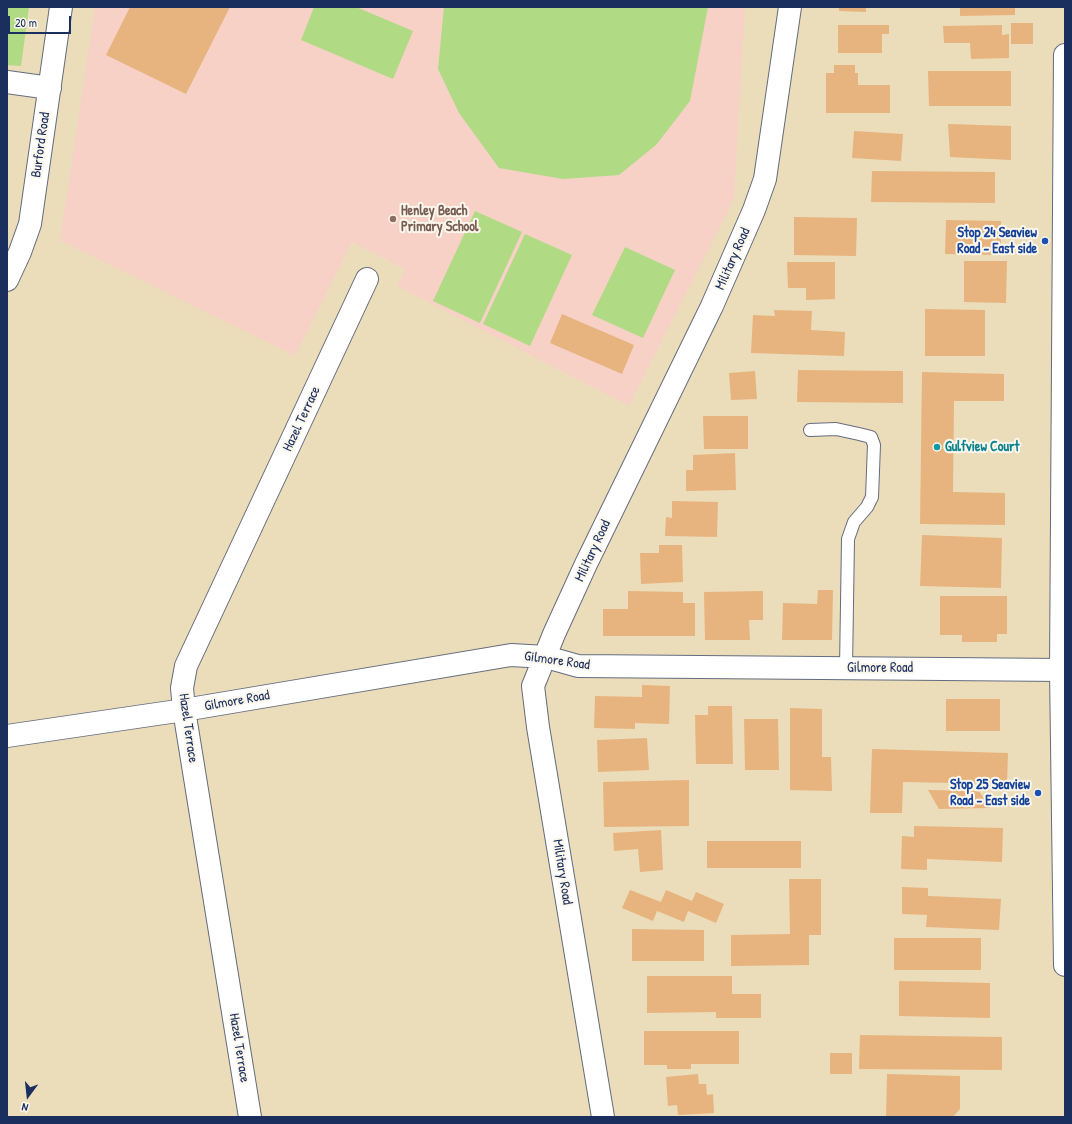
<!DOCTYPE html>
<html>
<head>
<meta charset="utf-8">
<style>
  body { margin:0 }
  #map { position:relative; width:1072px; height:1124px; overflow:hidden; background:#ebddb9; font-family:"Patrick Hand",sans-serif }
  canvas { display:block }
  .frame { position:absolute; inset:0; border:8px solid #1b2f5e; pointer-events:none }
  .north { position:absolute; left:8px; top:1076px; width:40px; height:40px; -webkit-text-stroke:3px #fbf7ec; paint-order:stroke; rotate:195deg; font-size:11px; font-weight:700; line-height:16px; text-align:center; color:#1b2f5e }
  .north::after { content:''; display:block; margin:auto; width:14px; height:18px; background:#1b2f5e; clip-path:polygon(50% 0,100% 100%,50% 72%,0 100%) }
  .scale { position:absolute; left:8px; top:16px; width:63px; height:18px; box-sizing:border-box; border:2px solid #1b2f5e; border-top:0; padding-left:5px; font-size:12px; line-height:14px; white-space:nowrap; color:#1b2f5e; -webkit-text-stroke:3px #fbf7ec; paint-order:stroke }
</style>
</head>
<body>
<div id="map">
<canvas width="1072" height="1124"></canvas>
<div class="frame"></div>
<div class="north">N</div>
<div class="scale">20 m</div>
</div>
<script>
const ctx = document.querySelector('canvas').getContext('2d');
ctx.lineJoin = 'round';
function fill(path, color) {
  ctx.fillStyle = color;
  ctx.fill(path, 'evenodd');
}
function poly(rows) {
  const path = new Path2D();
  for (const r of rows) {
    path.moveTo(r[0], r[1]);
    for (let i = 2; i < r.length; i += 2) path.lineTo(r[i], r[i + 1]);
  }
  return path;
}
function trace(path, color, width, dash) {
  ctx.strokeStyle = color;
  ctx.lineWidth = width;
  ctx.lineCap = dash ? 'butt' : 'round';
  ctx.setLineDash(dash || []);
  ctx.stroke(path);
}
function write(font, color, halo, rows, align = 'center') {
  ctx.font = font + ' "Patrick Hand",sans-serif';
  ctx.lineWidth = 4;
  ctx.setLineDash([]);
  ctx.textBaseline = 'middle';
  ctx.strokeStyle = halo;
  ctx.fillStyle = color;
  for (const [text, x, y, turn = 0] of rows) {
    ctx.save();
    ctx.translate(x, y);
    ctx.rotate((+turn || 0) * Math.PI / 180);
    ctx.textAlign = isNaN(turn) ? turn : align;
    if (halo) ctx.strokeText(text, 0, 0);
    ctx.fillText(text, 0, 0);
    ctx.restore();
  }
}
const built = poly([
  [95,7,745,7,734,199,629,406,397,286,405,269,352,242,295,356,60,240]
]);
const green = poly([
  [7,7,29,7,21,66,7,65],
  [314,7,356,7,413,31,393,79,301,40],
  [444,7,708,7,690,101,656,145,619,175,563,179,499,168,459,113,438,69],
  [475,211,522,232,480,323,433,301],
  [525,234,572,255,530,346,483,324],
  [625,247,675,270,643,338,592,315]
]);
const building = poly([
  [130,7,230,7,186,94,106,55],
  [839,7,866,7,866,12,839,11],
  [960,7,1015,7,1015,15,960,16],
  [1011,23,1033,23,1033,44,1011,44],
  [838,25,889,25,889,34,882,34,882,53,838,53],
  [1002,25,1002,35,1009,34,1009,58,971,59,970,43,944,43,943,26],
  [834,65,855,65,855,73,858,73,858,85,890,85,890,113,826,113,826,73,834,73],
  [928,71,1011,71,1011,106,929,106],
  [948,124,1011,126,1011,160,950,157],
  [854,131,903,134,901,161,852,158],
  [872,171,995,172,995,203,871,202],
  [794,217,857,218,856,256,794,255],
  [946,220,1001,221,1001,255,945,254],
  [964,261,1007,261,1006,303,964,302],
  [787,262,835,262,835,299,806,300,806,288,788,288],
  [925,309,985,310,985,356,925,356],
  [774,310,812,311,811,330,845,332,844,356,751,353,753,315,775,316],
  [562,314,634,345,622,374,550,343],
  [798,370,903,371,903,403,797,402],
  [755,371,757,399,731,400,729,373],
  [922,372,1004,374,1004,401,954,401,953,492,1005,493,1005,525,920,524],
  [703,416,748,416,748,449,704,449],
  [735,453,736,490,686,491,686,470,693,470,693,455],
  [672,501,718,502,717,537,665,536,666,517,672,518],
  [922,535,1002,538,1001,588,920,586],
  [659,545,682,545,683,582,641,584,640,553,659,553],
  [818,590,833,590,832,640,782,640,783,603,817,604],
  [628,591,683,592,683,603,695,603,695,636,603,636,603,609,628,609],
  [763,591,763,620,749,620,750,640,705,640,704,592],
  [940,596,1007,596,1007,634,997,634,997,642,962,642,962,635,940,635],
  [642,685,670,686,669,724,635,723,635,729,594,728,595,696,642,697],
  [946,699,1000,699,1000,731,946,731],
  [708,706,732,706,733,764,696,764,695,715,708,715],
  [790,708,822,709,822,757,831,757,832,791,790,790],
  [744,719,778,719,779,770,745,770],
  [647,738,649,770,598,772,597,740],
  [872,749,1008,753,1007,784,903,782,902,813,870,813],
  [689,780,689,826,604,827,603,782],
  [928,790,979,791,990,808,939,809],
  [914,826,1003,828,1002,862,927,859,927,870,901,869,902,836,914,837],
  [661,830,663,870,640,872,638,849,614,851,613,833],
  [707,841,801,841,801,868,707,868],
  [789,879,821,879,821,935,809,935,809,965,731,966,731,935,790,934],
  [902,887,928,888,928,896,1001,899,999,930,926,927,927,915,902,914],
  [630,890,661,902,666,890,692,901,696,892,724,904,716,923,688,911,684,922,657,911,653,921,622,908],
  [632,929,704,930,704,961,632,961],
  [894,938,981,938,981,970,894,970],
  [647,976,732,976,732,994,761,994,761,1018,716,1018,716,1012,647,1013],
  [899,981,990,983,990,1018,899,1016],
  [644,1031,739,1031,739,1064,691,1064,691,1069,667,1069,667,1065,644,1065],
  [860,1035,1002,1037,1002,1070,859,1069],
  [830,1053,852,1053,852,1074,830,1074],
  [698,1074,699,1084,706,1084,707,1095,713,1094,714,1113,678,1115,677,1105,668,1106,666,1077],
  [887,1074,960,1076,960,1109,953,1117,886,1117]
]);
const service = poly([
  [810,430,836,429,859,434,871,437,874,445,872,497,867,507,854,522,848,539,846,668]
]);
const minor = poly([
  [7,82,50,88],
  [7,280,20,252,30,224,61,7],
  [7,736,184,710,511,655,546,657,578,666,1065,670],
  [250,1117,184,710,182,688,186,666,367,279],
  [603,1117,538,727,533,686,554,634,586,564,712,306,754,210,765,179,790,7]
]);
const secondary = poly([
  [1065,55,1061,670,1065,965]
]);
const markers = [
  [393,219,4,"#8d6e63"],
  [1045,241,4,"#1a4fb4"],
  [937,447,4,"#0f9aa8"],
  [1038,793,4,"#1a4fb4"]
];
const streetNames = [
  ["Burford Road",41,145,-82],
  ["Military Road",733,259,-66],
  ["Hazel Terrace",302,419,-65],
  ["Military Road",593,551,-65],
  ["Gilmore Road",557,661,8],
  ["Gilmore Road",880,668],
  ["Gilmore Road",237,701,-10],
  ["Hazel Terrace",188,728,82],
  ["Military Road",562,872,81],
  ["Hazel Terrace",239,1048,81]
];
const educationNames = [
  ["Henley Beach",401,211],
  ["Primary School",401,227]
];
const transitNames = [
  ["Stop 24 Seaview",1037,233],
  ["Road - East side",1037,249],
  ["Stop 25 Seaview",1030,785],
  ["Road - East side",1030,801]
];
const cultureNames = [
  ["Gulfview Court",945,447]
];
fill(built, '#f7d1c6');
fill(green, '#b1da84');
fill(building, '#e7b47f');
trace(service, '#646c7e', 14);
trace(minor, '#646c7e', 24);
trace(secondary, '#646c7e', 24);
trace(service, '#fff', 12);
trace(minor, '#fff', 22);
trace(secondary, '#fff', 22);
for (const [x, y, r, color] of markers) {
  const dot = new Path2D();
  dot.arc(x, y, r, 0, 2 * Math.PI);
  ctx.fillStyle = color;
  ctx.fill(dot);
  trace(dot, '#fbf7ec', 1.5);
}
write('14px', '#1b2f5e', '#fbf7ec', streetNames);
write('bold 14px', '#785e54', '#fbf7ec', educationNames, 'left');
write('bold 14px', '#164399', '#fbf7ec', transitNames, 'right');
write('bold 14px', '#0d838f', '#fbf7ec', cultureNames, 'left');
</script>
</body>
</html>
